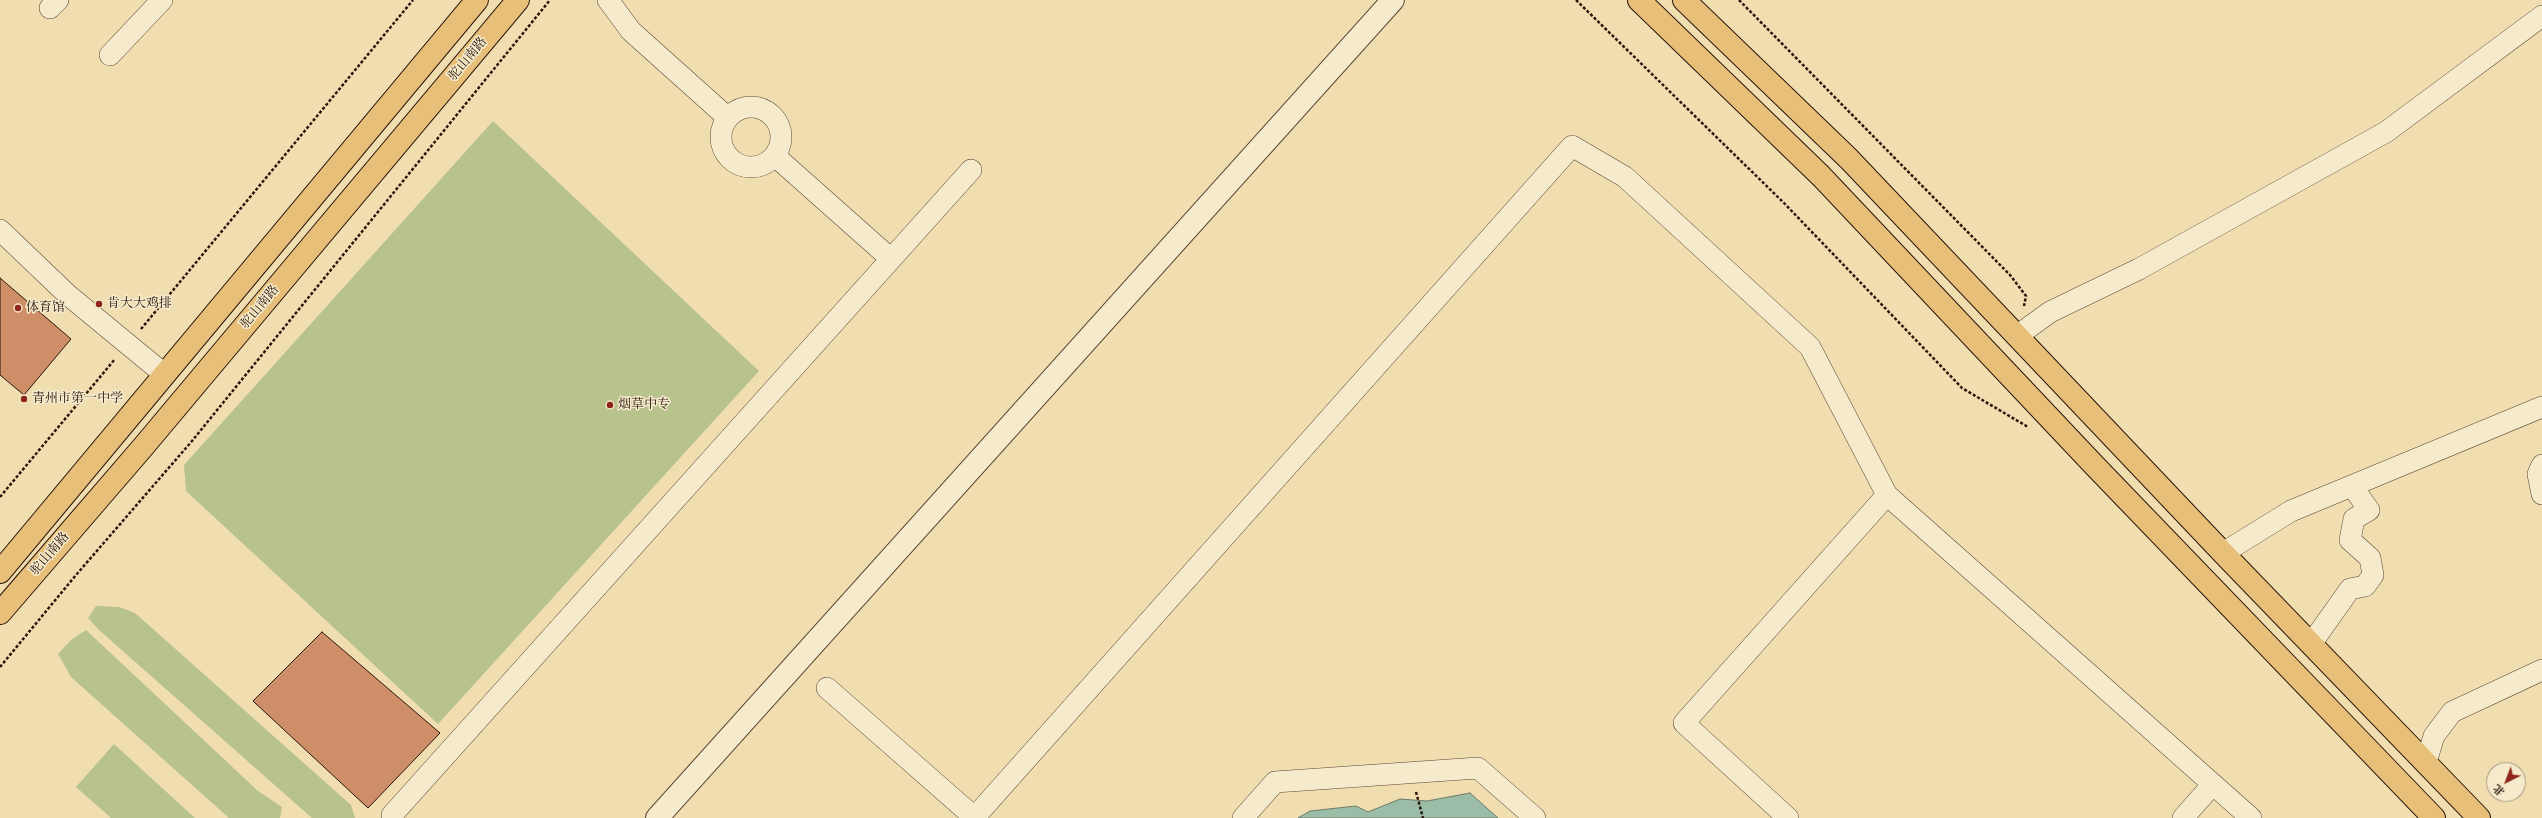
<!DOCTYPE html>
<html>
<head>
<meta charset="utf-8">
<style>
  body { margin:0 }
  #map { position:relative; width:2542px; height:818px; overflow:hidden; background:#f0deb0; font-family:"Gentium Book Plus","Noto Serif SC",serif }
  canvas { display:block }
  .north { position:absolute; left:2486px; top:762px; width:40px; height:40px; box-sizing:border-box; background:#f5eacc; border:1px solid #a4957f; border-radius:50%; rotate:222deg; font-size:11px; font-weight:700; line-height:16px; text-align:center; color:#2b150c }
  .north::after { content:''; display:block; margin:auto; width:14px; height:18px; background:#8f2418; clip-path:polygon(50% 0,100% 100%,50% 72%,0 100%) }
</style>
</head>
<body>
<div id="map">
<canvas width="2542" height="818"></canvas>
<div class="north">北</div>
</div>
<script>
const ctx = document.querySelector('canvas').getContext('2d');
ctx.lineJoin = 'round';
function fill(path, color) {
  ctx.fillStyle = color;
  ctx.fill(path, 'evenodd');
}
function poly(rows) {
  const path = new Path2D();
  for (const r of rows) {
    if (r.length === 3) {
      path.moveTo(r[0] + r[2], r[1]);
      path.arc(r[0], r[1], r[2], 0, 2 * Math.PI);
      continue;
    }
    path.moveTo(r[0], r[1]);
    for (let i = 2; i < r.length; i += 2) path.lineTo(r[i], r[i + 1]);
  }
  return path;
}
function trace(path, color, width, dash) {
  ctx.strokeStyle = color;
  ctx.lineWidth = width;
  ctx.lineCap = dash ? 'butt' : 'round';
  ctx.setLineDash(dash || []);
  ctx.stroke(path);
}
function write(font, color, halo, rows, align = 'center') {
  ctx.font = font + ' "Gentium Book Plus","Noto Serif SC",serif';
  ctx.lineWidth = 3;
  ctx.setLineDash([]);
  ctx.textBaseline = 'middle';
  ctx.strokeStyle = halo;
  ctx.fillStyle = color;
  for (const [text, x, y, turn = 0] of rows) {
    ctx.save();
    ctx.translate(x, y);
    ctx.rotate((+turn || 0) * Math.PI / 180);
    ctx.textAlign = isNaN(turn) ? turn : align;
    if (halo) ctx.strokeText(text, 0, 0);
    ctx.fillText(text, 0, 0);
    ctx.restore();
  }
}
const green = poly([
  [493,121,759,371,438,724,186,491,184,465],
  [96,606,119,607,135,613,351,805,355,818,312,818,99,630,88,618],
  [86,630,258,791,282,807,280,818,229,818,71,677,58,654,71,640],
  [114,744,195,818,111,818,76,787]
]);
const water = poly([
  [1470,793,1498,818,1298,818,1310,811,1356,806,1368,812,1400,799,1427,801,1470,793]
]);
const building = poly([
  [0,278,71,339,24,395,0,375,0,278],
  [322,632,440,733,368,808,253,701,322,632]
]);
const path = poly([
  [1576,0,1784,203,1962,388,2028,427],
  [1739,0,2010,275,2026,296,2024,306],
  [141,329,413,0],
  [0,497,115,359],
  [0,667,76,575,192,441,550,0],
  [1416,792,1423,818]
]);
const minor = poly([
  [608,0,631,31,728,118],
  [50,8,58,0],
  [110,55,162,0],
  [751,137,30],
  [775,156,891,259],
  [0,230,68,295,164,374],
  [2017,336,2050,312,2139,269,2386,132,2542,16],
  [2542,465,2538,474,2542,494],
  [2223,553,2291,511,2542,407],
  [2311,644,2350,589,2365,586,2373,575,2370,558,2350,540,2354,519,2369,510,2352,486],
  [827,688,975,818],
  [2426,762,2434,736,2452,712,2542,670],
  [392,815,971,170],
  [974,818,1572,146,1625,177,1810,347,1887,495,2251,818],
  [1243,818,1275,782,1478,768,1535,818],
  [1788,818,1684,723,1887,495],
  [2183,818,2213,784]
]);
const tertiary = poly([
  [657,818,1393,0]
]);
const primary = poly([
  [1639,0,1821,176,2094,465,2434,818],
  [1684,0,1849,159,2223,553,2479,818],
  [0,572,477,0],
  [0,613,143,447,518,0]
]);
const markers = [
  [99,304,4,"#8f2418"],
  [18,308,4,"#8f2418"],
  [24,399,4,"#8f2418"],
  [610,405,4,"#8f2418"]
];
const streetNames = [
  ["驼山南路",468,59,-50],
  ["驼山南路",260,307,-50],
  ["驼山南路",50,554,-49]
];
const poiNames = [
  ["肯大大鸡排",107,304],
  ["体育馆",26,308],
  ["青州市第一中学",32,399],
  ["烟草中专",618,405]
];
fill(green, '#b7c28d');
fill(water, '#9bbda7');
trace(water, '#6e7a69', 1);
fill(building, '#ce8e68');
trace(building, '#2b150c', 1);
trace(minor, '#5c4735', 22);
trace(tertiary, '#5c4735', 24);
trace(primary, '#2b150c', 24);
trace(path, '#2b150c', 2.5, [3, 2]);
trace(minor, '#f5eacc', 21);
trace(tertiary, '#f5eacc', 22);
trace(primary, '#e8bf78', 22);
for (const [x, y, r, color] of markers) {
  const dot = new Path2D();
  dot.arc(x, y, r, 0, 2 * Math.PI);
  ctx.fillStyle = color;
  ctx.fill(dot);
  trace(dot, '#f5eacc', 1.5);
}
write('13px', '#2b150c', '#f5eacc', streetNames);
write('13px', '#2b150c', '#f5eacc', poiNames, 'left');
</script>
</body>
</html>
